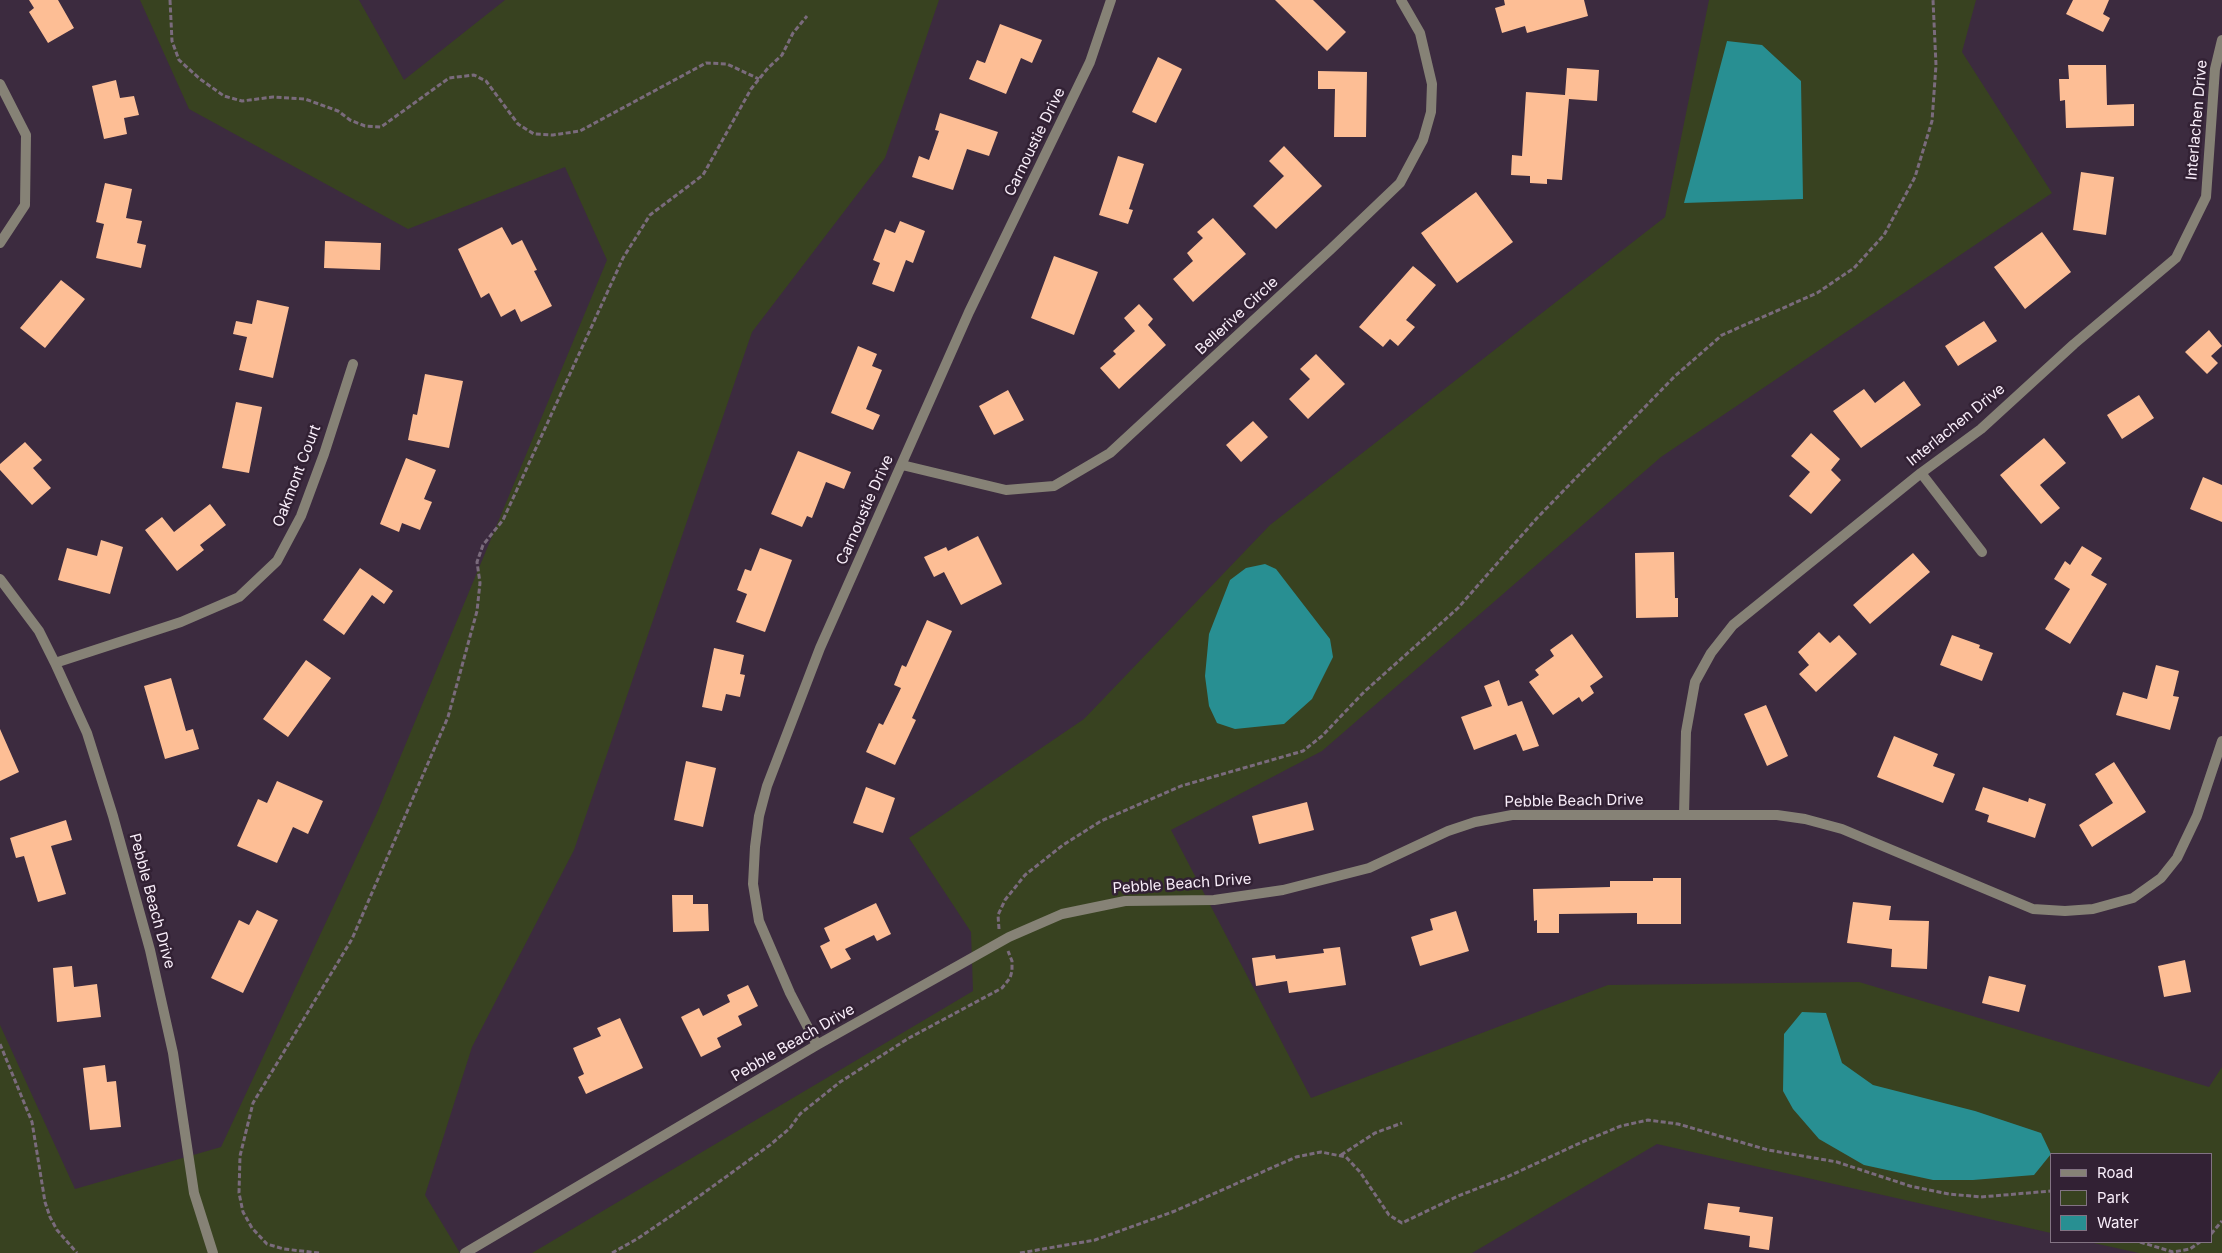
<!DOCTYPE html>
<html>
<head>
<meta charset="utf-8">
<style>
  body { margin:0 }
  #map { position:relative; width:2222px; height:1253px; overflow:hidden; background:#3c2b3f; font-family:Inter,sans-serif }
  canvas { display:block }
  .legend { position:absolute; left:2050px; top:1153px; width:162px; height:90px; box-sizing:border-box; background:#322134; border:1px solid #827383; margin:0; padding:6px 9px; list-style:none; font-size:15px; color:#f9eefa }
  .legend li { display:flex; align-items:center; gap:10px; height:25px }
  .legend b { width:25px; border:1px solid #827383 }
</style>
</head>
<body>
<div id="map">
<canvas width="2222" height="1253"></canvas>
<ul class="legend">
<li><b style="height:6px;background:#868276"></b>Road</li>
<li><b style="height:14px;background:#384220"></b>Park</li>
<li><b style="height:14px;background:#288f92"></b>Water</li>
</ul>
</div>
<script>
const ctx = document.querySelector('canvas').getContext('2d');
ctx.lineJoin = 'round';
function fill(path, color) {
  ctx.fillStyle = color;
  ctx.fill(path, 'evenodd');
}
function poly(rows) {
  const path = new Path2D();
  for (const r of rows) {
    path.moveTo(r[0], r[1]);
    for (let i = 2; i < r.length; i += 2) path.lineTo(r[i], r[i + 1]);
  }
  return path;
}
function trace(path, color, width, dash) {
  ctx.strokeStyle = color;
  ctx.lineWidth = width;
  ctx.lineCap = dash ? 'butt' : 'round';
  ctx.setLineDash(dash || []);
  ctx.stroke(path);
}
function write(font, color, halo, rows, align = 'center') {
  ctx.font = font + ' Inter,sans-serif';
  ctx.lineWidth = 5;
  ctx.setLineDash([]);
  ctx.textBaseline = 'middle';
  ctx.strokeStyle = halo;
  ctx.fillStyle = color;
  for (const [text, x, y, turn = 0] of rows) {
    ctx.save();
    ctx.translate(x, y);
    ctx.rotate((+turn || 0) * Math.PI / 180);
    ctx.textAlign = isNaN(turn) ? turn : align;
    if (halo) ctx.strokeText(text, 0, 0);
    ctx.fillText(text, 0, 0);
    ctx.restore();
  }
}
const green = poly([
  [140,0,359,0,404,80,505,0,939,0,885,158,752,332,574,850,472,1047,425,1195,460,1253,0,1253,0,1025,75,1189,221,1147,377,813,607,260,565,167,408,229,189,109],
  [1709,0,1976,0,1962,52,2052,193,1661,457,1322,751,1171,830,1311,1098,1608,985,1859,982,2209,1087,2222,1067,2222,1253,2139,1253,2089,1242,2211,1242,2211,1154,2051,1154,2051,1233,1657,1144,1472,1253,532,1253,973,991,971,932,909,838,1084,719,1270,525,1665,217]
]);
const water = poly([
  [1727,41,1762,45,1801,81,1803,199,1684,203],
  [1265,564,1276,569,1330,639,1333,657,1312,699,1284,724,1235,729,1217,723,1209,706,1205,676,1209,634,1230,580,1246,568],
  [1802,1012,1826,1013,1842,1063,1873,1085,1975,1111,2041,1133,2051,1154,2034,1175,1973,1180,1933,1180,1864,1165,1819,1139,1793,1109,1783,1091,1784,1034]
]);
const building = poly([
  [29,0,58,0,74,28,48,43,29,12,34,8],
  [1275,0,1313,0,1346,32,1327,51],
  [1504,0,1584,0,1588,16,1527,33,1525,26,1502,33,1495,8,1505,5],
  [2073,0,2109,0,2103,14,2110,18,2103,32,2066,14],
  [1000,24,1042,40,1032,63,1021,58,1006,94,969,79,977,60,985,63],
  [1158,57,1182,69,1156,123,1132,112],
  [2068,65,2106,65,2107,105,2134,104,2134,126,2066,128,2065,100,2060,101,2059,79,2069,79],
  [1567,68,1599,70,1597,101,1569,99,1562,180,1547,179,1547,184,1530,183,1530,176,1511,175,1512,155,1522,156,1526,92,1565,95],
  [1318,71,1367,72,1366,137,1334,137,1335,89,1318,89],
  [116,80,120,98,134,96,139,115,124,118,127,134,104,139,92,86],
  [940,113,998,132,989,156,967,149,953,190,912,177,919,156,929,160,939,131,935,130],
  [1284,146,1322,186,1276,229,1253,206,1284,176,1269,161],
  [1118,156,1144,164,1129,209,1133,210,1128,224,1099,215],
  [2081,172,2114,177,2106,235,2073,230],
  [105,183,132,189,126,218,142,221,137,243,146,245,141,268,96,258,104,224,96,222],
  [1476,192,1513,242,1457,283,1421,233],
  [1213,218,1246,254,1193,302,1173,279,1193,261,1187,253,1203,238,1197,232],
  [900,221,925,231,913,263,906,260,894,292,872,284,880,263,873,260,885,229,895,233],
  [502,227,512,245,522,240,537,270,534,271,552,306,521,322,515,309,501,317,489,293,481,298,458,249],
  [2042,232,2071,272,2025,309,1994,267],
  [325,241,381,243,380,270,324,268],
  [1054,256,1098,272,1074,335,1031,318],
  [1413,266,1436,285,1406,320,1415,327,1398,346,1390,339,1383,347,1359,327],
  [61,280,85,299,45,348,20,328],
  [257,300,289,307,273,378,239,370,247,337,233,334,236,321,252,324],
  [1139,304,1153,319,1148,325,1166,345,1119,389,1100,368,1116,354,1113,351,1135,331,1124,318],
  [1984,321,1997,341,1958,366,1945,346],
  [2209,330,2222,346,2211,356,2218,363,2207,374,2185,352],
  [858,346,877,354,872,366,882,370,866,409,880,415,873,430,831,413],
  [1316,354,1345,384,1308,419,1289,399,1310,379,1300,369],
  [425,374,463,381,449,448,408,440,413,414,417,415],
  [1904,381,1921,405,1861,448,1833,411,1864,389,1875,403],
  [1008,390,1024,420,994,435,979,406],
  [2139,395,2154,418,2122,439,2107,415],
  [236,402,262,407,249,473,222,468],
  [1253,421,1268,437,1241,462,1226,445],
  [1811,433,1840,459,1831,470,1841,480,1811,514,1789,496,1810,472,1791,456],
  [2044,438,2066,463,2040,485,2060,508,2041,524,2000,475],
  [25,442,42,460,33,468,51,488,32,505,0,470,0,464],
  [798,451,851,472,844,489,826,482,812,518,807,516,802,527,771,514],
  [406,458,436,470,424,499,432,502,420,530,402,523,399,532,380,524],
  [2203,477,2222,485,2222,522,2190,509],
  [210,504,226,525,200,545,204,550,177,571,145,530,162,517,174,532],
  [978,536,1002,584,961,605,944,572,934,577,924,557,946,547,948,551],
  [101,540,123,547,110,594,58,580,67,548,97,556],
  [2082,546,2102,558,2091,575,2107,584,2070,644,2045,629,2070,589,2054,579,2065,561,2070,565],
  [760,548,792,560,765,632,736,622,747,594,737,590,745,569,751,571],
  [1674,552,1675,598,1678,598,1678,617,1636,618,1635,553],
  [1913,553,1930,572,1870,624,1853,605],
  [360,568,393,591,384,604,372,595,344,635,323,620],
  [927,620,952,631,912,718,916,720,895,765,866,752,879,723,883,725,901,688,894,685,902,665,906,667],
  [1819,632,1830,643,1839,635,1857,654,1816,692,1799,674,1809,665,1798,652],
  [1572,634,1603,677,1590,686,1594,693,1582,702,1579,697,1553,715,1529,682,1539,675,1535,670,1554,656,1550,650],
  [1952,635,1980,645,1979,648,1993,653,1982,681,1940,665],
  [714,648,744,655,740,674,745,675,740,697,726,694,722,711,702,707],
  [306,660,331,678,288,737,263,719],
  [2156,665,2179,671,2173,696,2179,697,2170,730,2116,715,2123,692,2147,699],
  [171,678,186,731,193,729,199,749,165,759,144,686],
  [1499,680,1508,706,1522,701,1539,746,1523,751,1516,734,1474,750,1461,717,1492,706,1484,686],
  [1766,705,1788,756,1767,766,1744,714],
  [0,729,19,772,0,781],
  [1894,736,1938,754,1933,766,1955,774,1943,803,1877,777],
  [686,761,716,768,703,827,674,820],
  [2114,762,2146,812,2092,847,2079,825,2113,803,2095,774],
  [277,781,323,801,308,834,293,827,277,863,237,846,258,799,267,803],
  [866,787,895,798,883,833,853,823],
  [1983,787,2028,802,2029,798,2046,804,2035,838,1987,822,1989,815,1975,810],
  [1307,802,1314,830,1259,844,1252,816],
  [66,820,72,840,51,846,66,894,38,902,24,856,16,858,10,838],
  [1653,878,1681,878,1681,924,1637,924,1637,913,1559,914,1559,933,1537,933,1537,920,1534,921,1533,889,1610,887,1610,881,1653,881],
  [672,895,693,895,693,904,708,904,709,931,673,932],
  [1853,902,1891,906,1889,920,1929,921,1927,969,1891,967,1892,949,1847,943],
  [876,903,891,934,877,941,874,935,845,949,851,959,831,969,820,946,830,941,824,928],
  [257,910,278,920,243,993,211,978,239,920,249,925],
  [1456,911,1469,951,1420,966,1411,937,1433,930,1430,919],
  [1340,947,1346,985,1289,993,1287,981,1256,986,1252,958,1275,955,1276,959,1324,953,1323,949],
  [2185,960,2191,992,2164,997,2158,966],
  [72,966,74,987,97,984,101,1017,57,1022,53,968],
  [1989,976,2026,985,2019,1012,1982,1003],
  [748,985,758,1006,738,1016,742,1025,717,1038,721,1047,701,1057,681,1017,699,1008,703,1016,730,1002,727,995],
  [620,1018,643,1068,586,1094,578,1077,584,1074,573,1048,601,1036,597,1028],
  [105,1065,107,1082,116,1081,121,1127,90,1130,83,1068],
  [1708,1203,1740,1207,1739,1212,1773,1217,1769,1250,1749,1247,1750,1236,1704,1229]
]);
const path = poly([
  [170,0,172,41,179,60,200,79,224,96,242,101,273,97,305,99,338,111,350,120,365,126,381,127,449,78,474,75,486,81,518,124,534,134,553,135,580,131,706,63,727,64,759,79],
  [999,929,998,915,1005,900,1025,875,1063,845,1101,821,1181,786,1303,751,1322,736,1364,692,1458,608,1537,518,1675,376,1722,335,1817,293,1854,268,1884,235,1915,177,1932,121,1936,65,1933,0],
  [0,1044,32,1122,45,1202,50,1217,57,1230,77,1253],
  [1341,1155,1375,1133,1402,1123],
  [2211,1234,2222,1221],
  [2140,1242,2173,1252,2190,1249,2200,1242],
  [319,1253,284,1249,267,1244,252,1228,243,1212,239,1193,240,1156,253,1103,352,939,448,717,477,611,480,583,477,562,483,545,503,520,623,258,650,215,703,175,751,89,768,68,782,55,793,33,807,16],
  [612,1253,637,1239,687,1205,770,1145,790,1128,800,1114,840,1082,909,1038,1002,988,1010,978,1012,971,1012,961,1008,951],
  [1020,1253,1095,1240,1175,1211,1296,1157,1321,1152,1346,1157,1360,1172,1389,1215,1402,1223,1458,1196,1507,1177,1580,1143,1621,1126,1648,1120,1678,1124,1768,1150,1837,1162,1910,1186,1949,1194,1981,1197,2051,1191]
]);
const street = poly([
  [0,84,26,135,25,205,0,243],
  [902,465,1006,490,1054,486,1110,453,1331,249,1400,183,1423,140,1431,112,1432,84,1420,33,1401,0],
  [1921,473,1982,552],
  [0,579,39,631,55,663,87,733,113,816,150,950,173,1053,194,1193,213,1253],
  [55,663,181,622,239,597,277,561,301,516,324,454,353,364],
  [1684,815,1686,732,1695,682,1711,653,1733,625,1921,473,1981,429,2074,344,2176,258,2206,197,2215,69,2222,40],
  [817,1045,790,993,759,921,753,884,755,847,759,816,767,786,820,648,969,312,1090,62,1111,0],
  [465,1253,817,1045,1009,937,1062,914,1125,901,1214,900,1283,890,1369,868,1448,831,1475,822,1512,815,1777,815,1805,819,1842,829,2033,909,2065,911,2093,909,2133,898,2161,878,2177,858,2197,816,2222,741]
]);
const streetNames = [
  ["Interlachen Drive",2197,120,-85],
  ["Carnoustie Drive",1035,142,-64],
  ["Bellerive Circle",1237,316,-43],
  ["Interlachen Drive",1956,425,-39],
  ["Oakmont Court",297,476,-69],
  ["Carnoustie Drive",865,510,-66],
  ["Pebble Beach Drive",1574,801,-1],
  ["Pebble Beach Drive",1182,884,-4],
  ["Pebble Beach Drive",152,901,75],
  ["Pebble Beach Drive",793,1043,-30]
];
fill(green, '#384220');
fill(water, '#288f92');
fill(building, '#fdbe95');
trace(path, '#7a6b7c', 3, [5, 2.5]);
trace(street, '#868276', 10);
write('15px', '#f9eefa', '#322134', streetNames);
</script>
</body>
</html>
